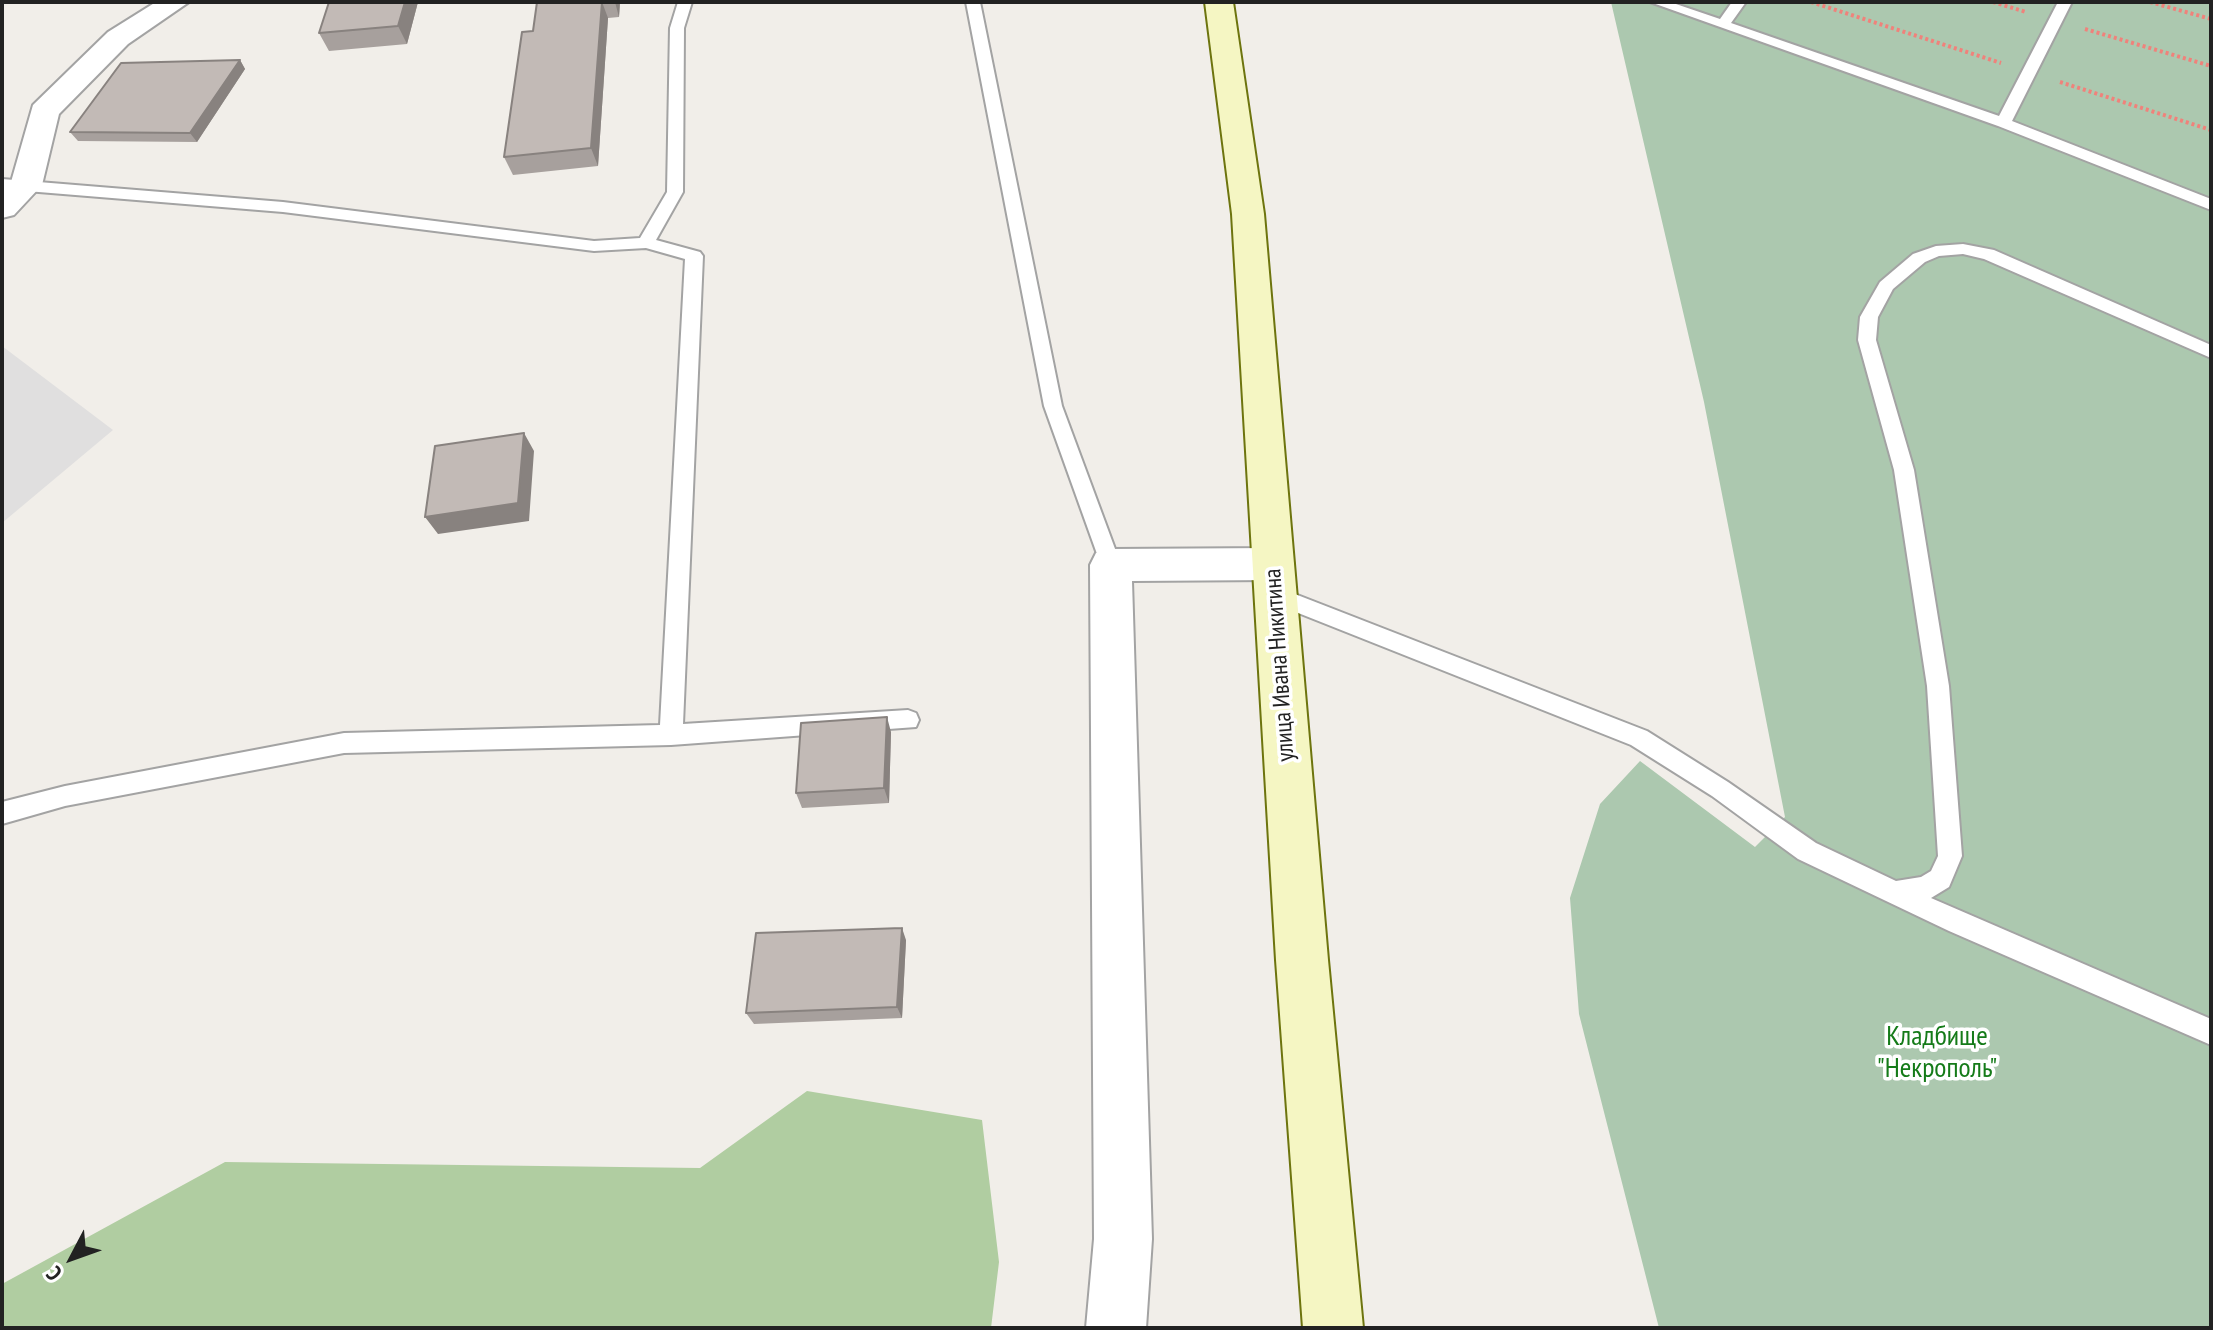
<!DOCTYPE html>
<html>
<head>
<meta charset="utf-8">
<style>
  body { margin:0 }
  #map { position:relative; width:2213px; height:1330px; overflow:hidden; background:#f1eee9; font-family:"PT Sans Narrow",sans-serif }
  canvas { display:block }
  .frame { position:absolute; inset:0; border:4px solid #222; pointer-events:none }
  .north { position:absolute; left:32px; top:1218px; width:80px; height:80px; -webkit-text-stroke:6px #fff; paint-order:stroke; rotate:229deg; font-size:22px; font-weight:700; line-height:32px; text-align:center; color:#222 }
  .north::after { content:''; display:block; margin:auto; width:28px; height:36px; background:#222; clip-path:polygon(50% 0,100% 100%,50% 72%,0 100%) }
</style>
</head>
<body>
<div id="map">
<canvas width="2213" height="1330"></canvas>
<div class="frame"></div>
<div class="north">С</div>
</div>
<script>
const ctx = document.querySelector('canvas').getContext('2d');
ctx.lineJoin = 'round';
function fill(path, color) {
  ctx.fillStyle = color;
  ctx.fill(path, 'evenodd');
}
function poly(rows) {
  const path = new Path2D();
  for (const r of rows) {
    path.moveTo(r[0], r[1]);
    for (let i = 2; i < r.length; i += 2) path.lineTo(r[i], r[i + 1]);
  }
  return path;
}
function trace(path, color, width, dash) {
  ctx.strokeStyle = color;
  ctx.lineWidth = width;
  ctx.lineCap = dash ? 'butt' : 'round';
  ctx.setLineDash(dash || []);
  ctx.stroke(path);
}
function write(font, color, halo, rows, align = 'center') {
  ctx.font = font + ' "PT Sans Narrow",sans-serif';
  ctx.lineWidth = 7;
  ctx.setLineDash([]);
  ctx.textBaseline = 'middle';
  ctx.strokeStyle = halo;
  ctx.fillStyle = color;
  for (const [text, x, y, turn = 0] of rows) {
    ctx.save();
    ctx.translate(x, y);
    ctx.rotate((+turn || 0) * Math.PI / 180);
    ctx.textAlign = isNaN(turn) ? turn : align;
    if (halo) ctx.strokeText(text, 0, 0);
    ctx.fillText(text, 0, 0);
    ctx.restore();
  }
}
const residential = poly([
  [2,346,113,430,2,523]
]);
const forest = poly([
  [807,1091,982,1120,999,1262,991,1328,2,1328,2,1284,225,1162,700,1168]
]);
const cemetery = poly([
  [1611,2,2211,2,2211,1328,1659,1328,1579,1014,1570,898,1600,804,1640,761,1755,847,1785,817,1704,402]
]);
const path = poly([
  [1811,2,2001,63],
  [1993,2,2026,12],
  [2150,2,2211,19],
  [2085,29,2211,66],
  [2060,82,2211,130]
]);
const lane = poly([
  [678,2,692,2,684,28,683,192,656,240,700,252,703,256,683,724,908,710,916,713,919,720,916,727,671,745,344,753,65,806,2,824,2,802,65,786,344,733,660,725,685,259,646,248,594,251,283,212,2,189,2,179,283,202,594,241,640,238,667,192,670,28,678,2],
  [966,2,980,2,1062,406,1121,565,1111,573,1101,565,1044,406,966,2],
  [1650,2,1670,2,1720,19,1732,2,1746,2,1731,23,1999,116,2058,2,2072,2,2012,121,2211,199,2211,210,1998,126,1650,2],
  [1963,244,1994,250,2211,345,2211,358,1984,259,1963,254,1939,256,1925,262,1893,289,1878,317,1876,340,1914,470,1949,686,1962,856,1949,887,1931,898,2211,1019,2211,1045,1949,931,1798,859,1712,796,1631,745,1268,601,1264,595,1275,587,1282,589,1647,731,1728,782,1816,843,1896,881,1921,877,1931,871,1938,856,1927,686,1894,470,1858,340,1860,317,1880,282,1913,254,1936,246,1963,244]
]);
const street = poly([
  [156,2,189,2,128,44,59,114,42,185,14,215,2,218,2,190,11,182,33,105,108,32,156,2],
  [1273,548,1288,553,1294,564,1288,575,1273,580,1132,581,1152,1239,1146,1328,1086,1328,1094,1239,1090,565,1096,553,1111,549,1273,548]
]);
const secondary = poly([
  [1205,2,1233,2,1264,214,1328,960,1363,1328,1303,1328,1276,960,1232,214,1205,2]
]);
const wall = poly([
  [418,2,407,44,329,51,319,33],
  [537,2,620,2,619,17,608,18,598,166,513,175,504,157,533,31],
  [240,60,245,69,197,142,78,141,70,132],
  [891,732,889,803,802,808,796,793],
  [906,940,902,1018,754,1024,746,1013]
]);
const shadedWall = poly([
  [405,2,418,2,407,44,398,26],
  [602,2,608,18,598,166,591,148],
  [615,2,620,2,619,17],
  [240,60,245,69,197,142,190,133],
  [524,433,534,451,529,521,438,534,425,517],
  [887,717,891,732,889,803,884,788],
  [902,928,906,940,902,1018,897,1007]
]);
const building = poly([
  [329,2,405,2,398,26,319,33,329,2],
  [537,2,602,2,591,148,504,157,522,32,533,31,537,2],
  [240,60,190,133,70,132,121,63,240,60],
  [524,433,518,503,425,517,435,446,524,433],
  [887,717,884,788,796,793,801,723,887,717],
  [902,928,897,1007,746,1013,756,933,902,928]
]);
const streetNames = [
  ["улица Ивана Никитина",1280,665,-94]
];
const nearParknames = [
  ["Кладбище",1937,1037],
  ["\"Некрополь\"",1937,1069]
];
fill(residential, '#e0dfdf');
fill(forest, '#b0cda1');
fill(cemetery, '#acc8af');
trace(lane, '#a3a3a3', 4);
trace(street, '#a3a3a3', 4);
trace(secondary, '#6d740e', 4);
trace(path, '#f0827b', 4, [3, 3]);
fill(lane, '#fff');
fill(street, '#fff');
fill(secondary, '#f5f6c3');
fill(wall, '#a7a09d');
fill(shadedWall, '#88827f');
fill(building, '#c2bab6');
trace(building, '#88827f', 2);
write('24px', '#222', '#fff', streetNames);
write('28px', '#157b19', '#fff', nearParknames);
</script>
</body>
</html>
